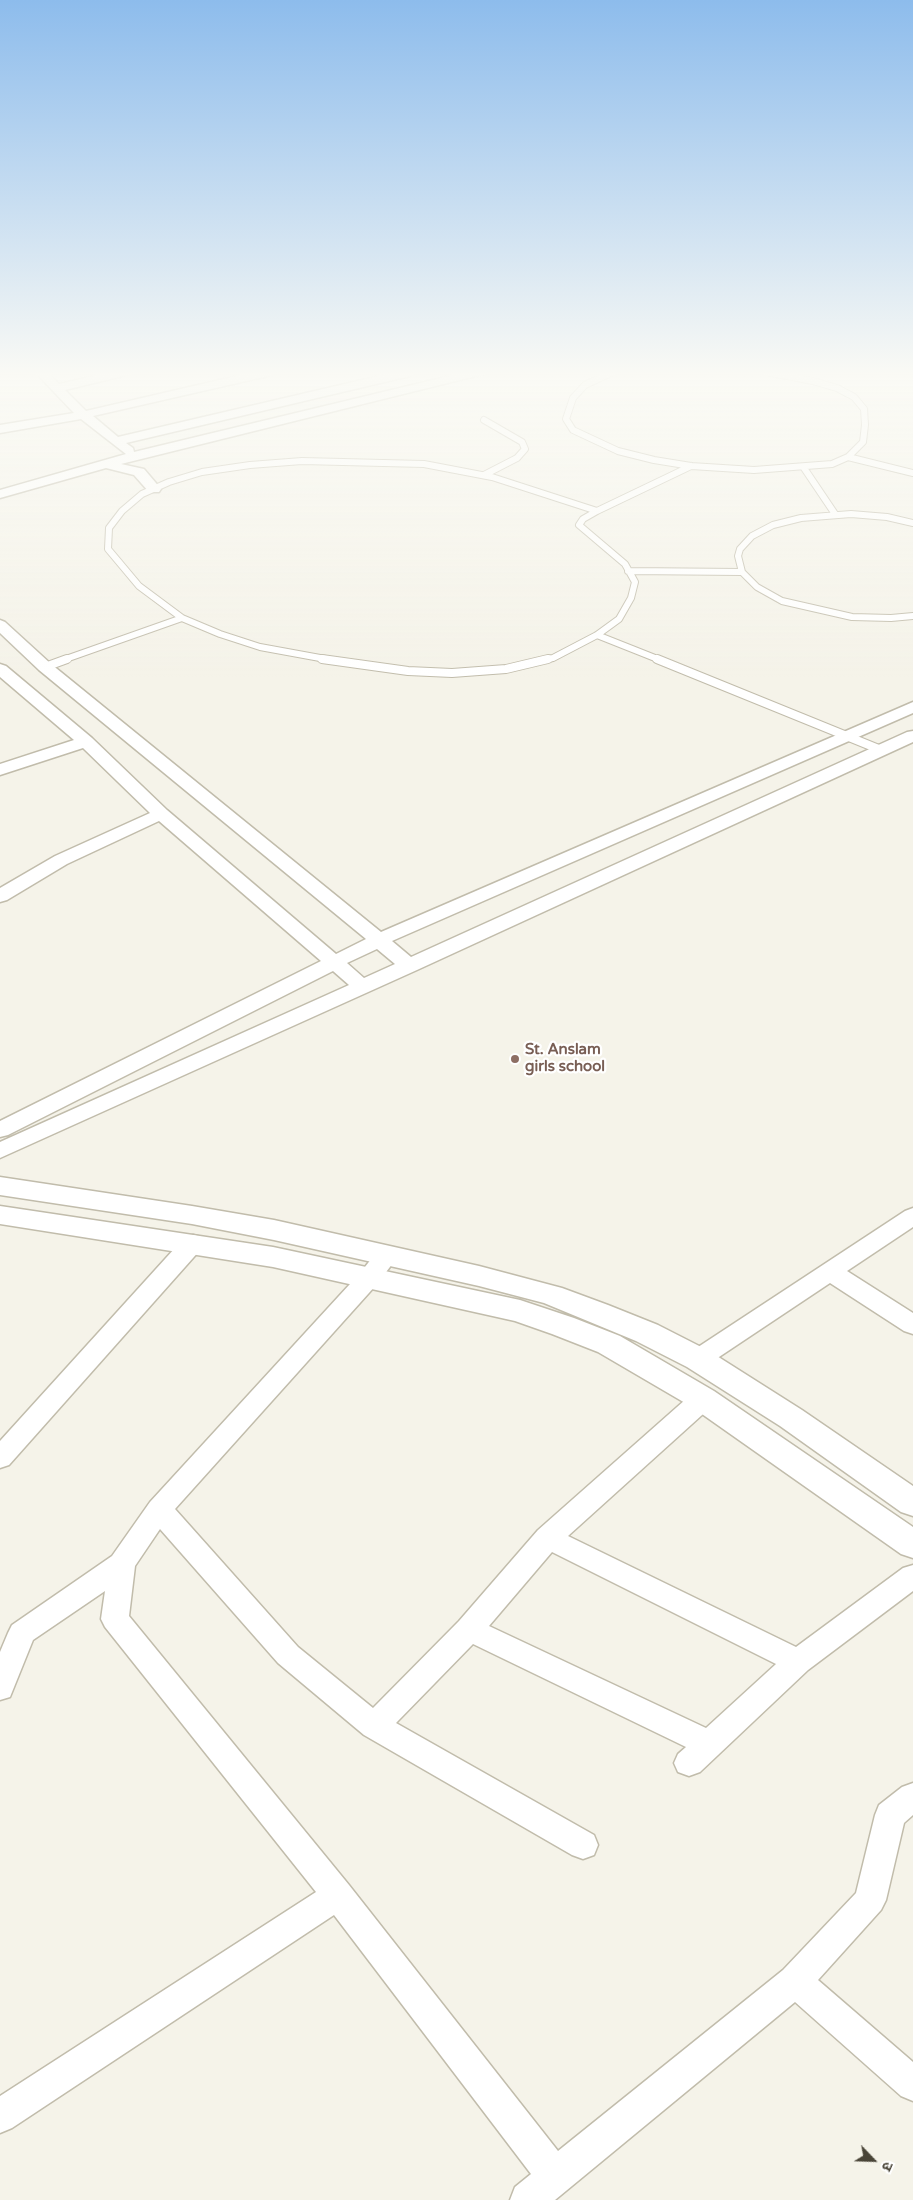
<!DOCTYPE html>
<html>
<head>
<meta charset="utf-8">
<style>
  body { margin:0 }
  #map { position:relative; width:913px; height:2200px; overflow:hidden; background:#f5f3e9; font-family:"Varela Round","Noto Sans Devanagari",sans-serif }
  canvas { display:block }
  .north { position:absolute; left:848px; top:2135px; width:50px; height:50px; -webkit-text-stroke:4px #fff; paint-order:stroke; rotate:114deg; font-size:14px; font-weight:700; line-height:20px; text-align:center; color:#494437 }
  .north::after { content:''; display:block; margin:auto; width:18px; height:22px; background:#494437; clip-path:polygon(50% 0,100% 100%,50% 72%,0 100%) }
</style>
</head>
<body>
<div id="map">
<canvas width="913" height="2200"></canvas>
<div class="north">उ</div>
</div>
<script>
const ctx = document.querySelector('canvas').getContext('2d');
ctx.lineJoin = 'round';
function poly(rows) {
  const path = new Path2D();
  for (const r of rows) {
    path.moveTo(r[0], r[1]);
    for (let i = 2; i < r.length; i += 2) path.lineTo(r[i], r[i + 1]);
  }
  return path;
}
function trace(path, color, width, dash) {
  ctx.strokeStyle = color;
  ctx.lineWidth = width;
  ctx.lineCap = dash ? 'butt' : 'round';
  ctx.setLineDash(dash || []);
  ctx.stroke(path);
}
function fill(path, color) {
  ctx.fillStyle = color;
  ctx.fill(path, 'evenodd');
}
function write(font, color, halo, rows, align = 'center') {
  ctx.font = font + ' "Varela Round",sans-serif';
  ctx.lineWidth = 4.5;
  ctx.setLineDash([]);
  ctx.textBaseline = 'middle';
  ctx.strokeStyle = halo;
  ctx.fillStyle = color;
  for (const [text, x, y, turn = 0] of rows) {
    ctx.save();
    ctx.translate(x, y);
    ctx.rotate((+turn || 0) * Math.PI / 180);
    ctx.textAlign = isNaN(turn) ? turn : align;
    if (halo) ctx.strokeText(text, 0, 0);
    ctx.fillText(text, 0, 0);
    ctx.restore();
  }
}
const serviceFar1 = poly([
  [613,372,585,385,573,398,566,419,573,430,618,451,654,460,691,466,754,470,832,464,848,457,913,473],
  [766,372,813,381,837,388,854,397,864,409,865,425,863,442,848,457],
  [484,420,522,442,525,449,517,458,484,475],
  [804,468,835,514],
  [597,511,691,466],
  [913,523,887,517,851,514,801,518,773,525,752,536,740,549,738,556,742,572,757,587,782,601,852,617,891,618,913,616],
  [628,571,742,572],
  [597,635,660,660],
  [63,660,182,618],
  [331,660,260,647,220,634,182,618,139,586,108,549,109,528,122,511,142,494,169,482,202,472,250,465,302,461,424,464,492,477,597,511],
  [543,660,553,658,597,635,619,619,631,598,635,582,625,564,579,525,583,519,597,511]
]);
const service = poly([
  [322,659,408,671,452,673,506,669,548,659],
  [657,659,881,750],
  [45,667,67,659]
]);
const minor = poly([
  [35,372,47,372,59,384,112,372,133,372,131,374,65,390,86,411,254,372,274,372,268,376,93,416,118,437,396,372,416,372,410,376,126,443,133,448,134,452,466,372,486,372,484,374,121,464,144,469,161,489,159,492,149,492,134,475,106,468,0,498,0,490,126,454,81,419,0,433,0,425,74,413,35,372],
  [0,620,5,622,51,664,381,932,913,702,913,713,392,941,411,957,907,732,913,731,913,742,417,970,0,1158,0,1142,349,985,333,971,8,1135,0,1137,0,1121,321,961,159,821,67,864,7,900,0,902,0,888,55,856,150,813,83,748,0,775,0,764,74,740,0,677,0,664,6,666,92,738,167,810,336,954,366,939,39,670,0,633,0,620],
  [377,949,395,964,364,978,347,963,377,949],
  [913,1208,913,1227,847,1271,913,1313,913,1334,904,1331,830,1283,707,1365,698,1368,689,1365,686,1359,689,1353,905,1211,913,1208],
  [193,1235,201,1237,205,1243,201,1249,9,1465,0,1468,0,1441,185,1237,193,1235],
  [387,1247,395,1249,399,1255,377,1284,175,1509,298,1647,373,1708,459,1621,538,1530,694,1392,703,1390,712,1392,716,1399,712,1406,568,1536,796,1647,903,1568,913,1565,913,1591,808,1670,700,1772,689,1776,678,1772,674,1763,678,1754,686,1747,473,1644,396,1723,594,1835,598,1845,594,1855,583,1859,572,1855,364,1735,278,1663,160,1529,135,1566,129,1616,349,1885,558,2151,783,1970,856,1893,875,1815,879,1805,902,1787,913,1783,913,1815,904,1823,886,1900,881,1910,818,1980,913,2062,913,2101,901,2096,795,2002,555,2200,510,2200,515,2187,531,2174,334,1915,12,2128,0,2133,0,2096,316,1892,105,1627,101,1619,105,1591,33,1640,10,1697,0,1700,0,1652,8,1633,12,1625,112,1556,150,1502,361,1272,379,1249,387,1247],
  [552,1552,776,1664,706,1728,489,1626,552,1552]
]);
const tertiary = poly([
  [0,1177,192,1206,274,1220,479,1266,562,1288,608,1305,658,1325,709,1351,802,1410,913,1486,913,1516,901,1512,780,1426,687,1367,636,1341,544,1303,479,1286,274,1240,192,1224,0,1195,0,1177],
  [0,1206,273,1247,520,1300,574,1318,620,1336,714,1391,913,1527,913,1558,901,1554,692,1407,598,1352,552,1334,515,1321,273,1267,0,1224,0,1206]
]);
const markers = [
  [515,1059,5,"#8d6e63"]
];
const educationNames = [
  ["St. Anslam",525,1050],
  ["girls school",525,1067]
];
trace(serviceFar1, '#c1bcab', 8);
trace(service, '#c1bcab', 10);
trace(minor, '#c1bcab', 3);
trace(tertiary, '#c1bcab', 3);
trace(serviceFar1, '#fff', 6);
trace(service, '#fff', 8);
fill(minor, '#fff');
fill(tertiary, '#fff');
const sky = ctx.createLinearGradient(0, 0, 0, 680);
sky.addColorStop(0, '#8dbcec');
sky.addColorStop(0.55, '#fafaf5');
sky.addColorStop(1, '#fafaf500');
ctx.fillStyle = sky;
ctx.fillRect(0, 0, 913, 680);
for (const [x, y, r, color] of markers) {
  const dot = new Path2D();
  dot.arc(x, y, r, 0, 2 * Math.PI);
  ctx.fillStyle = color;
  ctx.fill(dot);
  trace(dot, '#fff', 2);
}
write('bold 15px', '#785e54', '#fff', educationNames, 'left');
</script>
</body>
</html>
